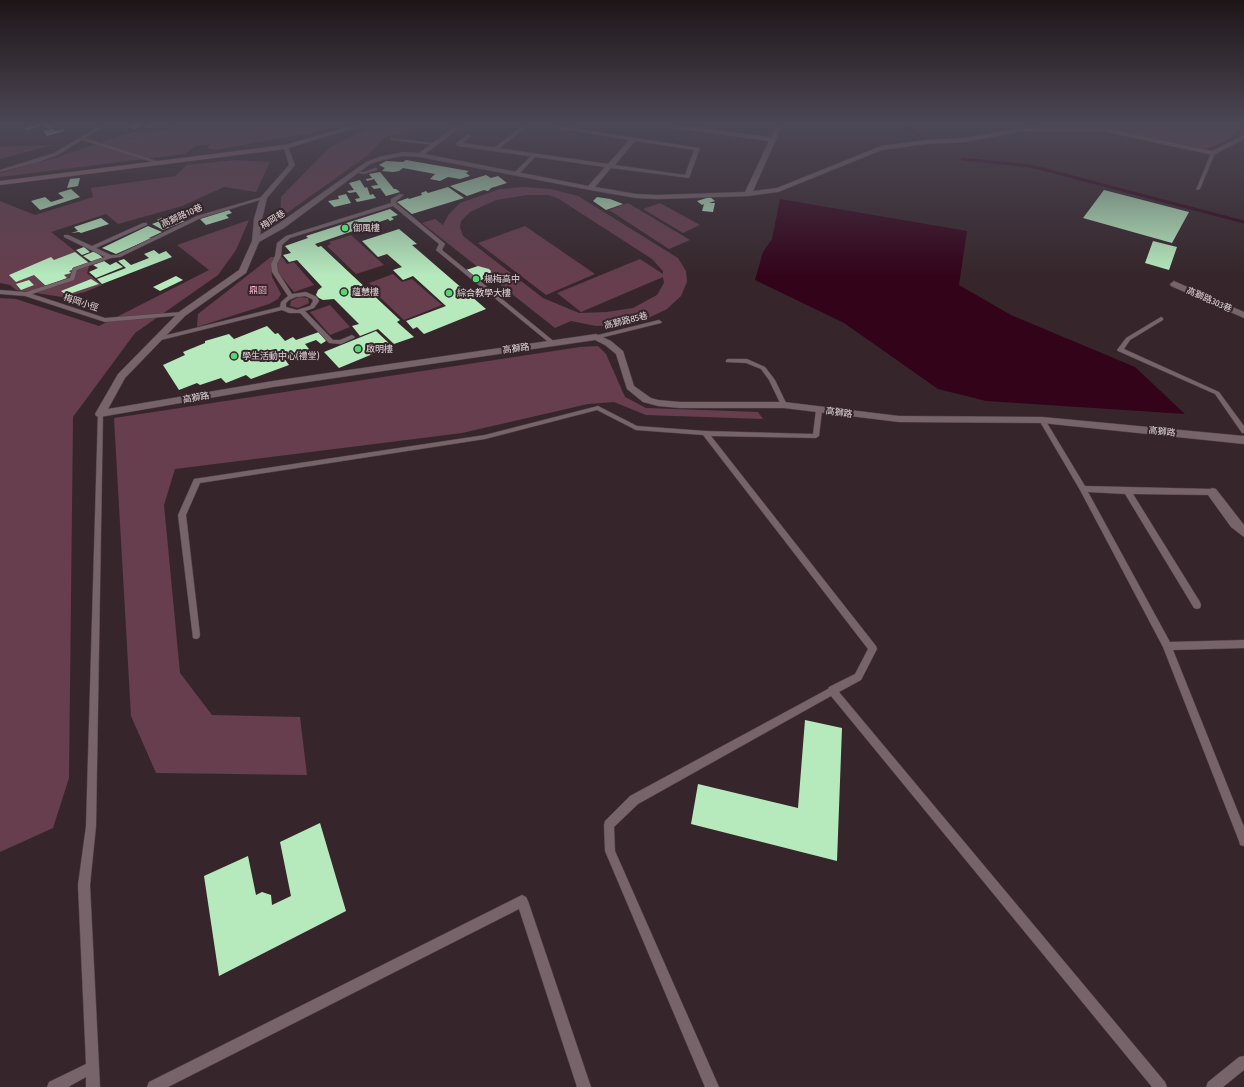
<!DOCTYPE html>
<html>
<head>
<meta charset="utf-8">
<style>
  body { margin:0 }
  canvas { display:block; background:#36262b }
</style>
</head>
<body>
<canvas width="1244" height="1087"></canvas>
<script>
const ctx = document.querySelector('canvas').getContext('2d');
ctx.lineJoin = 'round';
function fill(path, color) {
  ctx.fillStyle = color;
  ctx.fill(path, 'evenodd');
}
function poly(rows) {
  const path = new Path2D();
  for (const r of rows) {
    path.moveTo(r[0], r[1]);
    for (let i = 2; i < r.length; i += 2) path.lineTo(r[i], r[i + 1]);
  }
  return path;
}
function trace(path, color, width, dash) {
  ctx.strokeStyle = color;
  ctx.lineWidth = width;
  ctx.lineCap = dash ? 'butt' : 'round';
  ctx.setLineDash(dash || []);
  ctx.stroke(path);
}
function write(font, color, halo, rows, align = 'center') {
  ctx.font = font + ' "Fira Sans Condensed","Noto Sans TC",sans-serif';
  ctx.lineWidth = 4;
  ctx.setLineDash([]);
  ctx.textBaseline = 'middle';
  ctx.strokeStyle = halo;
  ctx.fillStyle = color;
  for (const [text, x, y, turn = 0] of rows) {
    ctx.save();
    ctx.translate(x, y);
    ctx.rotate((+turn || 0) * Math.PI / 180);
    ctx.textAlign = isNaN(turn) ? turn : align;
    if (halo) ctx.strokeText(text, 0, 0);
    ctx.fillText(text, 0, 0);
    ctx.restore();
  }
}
const green = poly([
  [179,124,339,124,315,132,216,150,208,148,209,144,195,146,185,154,0,177,0,173,58,157,134,131,164,130],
  [375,124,412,124,408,129,384,138,368,155,280,218,281,197,329,148],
  [1009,124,1244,124,1244,127,1224,142,1206,149,1102,127,1007,127],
  [53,145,0,159,0,147],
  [235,160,270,162,256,192,224,187,182,206,118,224,106,214,51,232,90,263,87,273,102,285,85,292,62,297,16,290,10,285,0,283,0,201,35,215,93,197,91,188,175,176,187,165],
  [523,187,551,189,578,196,678,258,686,271,687,282,681,296,667,309,644,320,620,325,596,326,571,321,555,328,422,223,435,219,443,225,449,214,460,203,500,189],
  [527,195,549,195,559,199,652,259,663,271,663,274,640,259,557,293,581,312,663,277,664,283,657,295,633,308,607,312,579,313,543,298,463,236,460,227,461,221,470,212,496,200],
  [628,203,690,240,669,249,609,210],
  [660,203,700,225,683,233,643,209],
  [249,220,236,250,218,275,135,333,73,417,69,778,53,828,0,852,0,298,16,299,99,326,209,270,177,245],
  [525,226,595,274,546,295,478,243],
  [351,235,384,265,356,274,327,246,331,244,329,242],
  [271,257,275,257,271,266,272,277,281,294,278,299,269,304,197,327,198,314],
  [279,257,282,257,287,264,294,262,314,285,294,292,276,270],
  [393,274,402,282,412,279,442,305,404,320,370,288,373,287,369,283],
  [299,297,308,298,309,303,298,308,290,306,291,301],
  [330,305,350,327,330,335,310,312],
  [598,346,606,354,625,397,646,408,758,412,763,419,646,415,614,402,588,404,462,433,175,469,164,505,180,673,212,715,300,717,307,775,156,773,131,716,114,418,580,347]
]);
const water = poly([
  [780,199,967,231,959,285,1011,315,1135,367,1185,414,986,401,938,389,844,323,755,280,763,252,772,239]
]);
const stream = poly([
  [904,124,920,136],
  [962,159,1031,166,1244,222]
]);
const building = poly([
  [39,124,42,126,27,130,24,128],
  [41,124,54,124,58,126,49,129],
  [128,124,159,124,149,128,143,125,134,129,124,125],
  [53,129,55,131,63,129,65,131,47,136,43,131],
  [406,160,469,171,466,173,470,176,460,179,448,177,440,181,430,179,435,174,403,168,399,171,393,172,382,171,385,168,379,165,386,161,403,162],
  [380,172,394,189,396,189,400,192,386,196,380,188,374,189,371,186,378,185,374,179,367,181,366,179,372,178,369,174],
  [486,175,491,178,498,176,507,183,491,188,488,191,484,190,467,196,450,186],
  [80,178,78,186,67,188,70,179],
  [360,180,365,188,367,187,370,195,373,194,376,198,357,202,355,199,360,198,356,192,349,193,347,191,354,190,349,183],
  [448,187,464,198,412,214,397,202,408,198,409,199,422,195,421,193,426,191,428,193],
  [71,189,80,197,40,210,31,201,45,197,51,202,64,198,58,193],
  [1104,190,1189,212,1172,243,1083,218],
  [346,194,351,203,334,207,328,201,339,199,338,196],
  [597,197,610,199,623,204,606,210,593,201],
  [710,197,715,201,709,203,715,203,713,212,702,211,704,204,702,205,697,201],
  [390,209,398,215,391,217,394,219,390,221,388,219,315,244,318,247,321,246,400,320,397,322,414,337,394,344,378,329,360,336,352,326,359,324,334,299,323,300,319,298,316,295,318,290,322,287,297,260,289,262,283,255,291,253,285,246,308,238,306,236],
  [229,210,232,213,226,215,229,218,206,225,200,219],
  [176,214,179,216,177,217,185,221,163,230,152,224,160,221,157,220,163,217,167,218],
  [101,218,109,224,81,233,79,232,71,233,78,231,74,227],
  [148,226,162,232,149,238,152,238,116,254,102,248],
  [399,229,417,244,412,245,486,309,424,334,417,327,413,329,406,321,446,306,413,276,403,280,393,270,402,267,387,254,378,257,362,241],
  [1153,241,1177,247,1169,270,1145,263],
  [84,247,90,252,82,255,76,250],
  [154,250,159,254,166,251,172,257,102,284,97,279,126,268,118,261,124,259,131,265,149,258,144,254],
  [95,251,103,258,92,262,83,256],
  [75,252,89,263,69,271,71,273,64,275,67,278,46,286,34,275,16,282,9,275,51,257,54,260],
  [104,261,110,265,116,262,123,267,96,278,89,272,98,268,93,265],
  [478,266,489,269,491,271,490,276,479,281,466,270],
  [176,276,183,280,160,291,153,287],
  [91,279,99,284,66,295,61,291],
  [29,280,34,285,21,290,16,284],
  [267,326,275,334,278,333,285,341,293,337,296,340,319,332,326,341,321,344,316,340,305,344,309,349,284,358,289,365,251,379,246,375,226,383,221,378,200,385,197,383,179,390,163,365,185,355,183,352,205,343,205,341,229,334,234,339],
  [376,331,392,346,339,368,324,352],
  [805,720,842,728,837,861,691,824,698,784,798,808],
  [320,823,346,911,219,976,204,876,248,856,256,895,262,892,271,895,272,905,291,896,280,842]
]);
const path = poly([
  [139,140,145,144,144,145],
  [128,142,198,124]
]);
const lane = poly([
  [103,124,108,124,85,138,163,163,159,164,82,140,58,155,35,163,0,172,0,170,54,153,103,124],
  [525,124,529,124,498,150,494,150,494,148,525,124],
  [392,138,434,143,436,144,434,145,391,140,391,138,392,138],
  [1213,152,1215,153,1200,189,1196,190,1211,153,1213,152],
  [533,154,537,155,518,175,514,175,514,173,533,154],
  [375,168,377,168,377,170,364,174,354,172,356,171,364,172,375,168],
  [400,194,404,195,396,201,396,203,444,243,445,244,442,250,556,343,556,345,552,345,437,251,436,250,439,244,393,206,290,238,282,245,281,256,277,264,278,272,292,294,306,292,317,297,319,301,314,308,305,311,333,340,340,340,352,335,355,337,354,338,341,344,329,343,300,313,289,313,282,310,157,341,154,339,155,338,280,307,281,302,288,296,272,272,271,264,275,256,277,243,286,236,391,203,391,199,400,194],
  [305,296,312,299,313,301,310,306,297,310,286,307,286,303,289,300,296,297,305,296],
  [262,197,266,198,201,218,120,257,111,258,77,270,74,280,32,294,105,318,182,312,185,314,184,315,105,322,25,296,0,294,0,290,26,292,70,278,73,268,105,257,64,237,64,235,68,235,92,246,143,223,147,223,147,225,96,248,111,255,117,255,197,216,262,197],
  [1161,317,1163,318,1163,320,1130,340,1124,349,1219,392,1244,426,1244,433,1242,433,1215,394,1118,351,1117,350,1126,338,1161,317],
  [659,320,662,322,661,323,596,339,593,337,594,336,659,320],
  [728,359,747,359,765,367,775,380,787,405,786,407,782,407,769,380,761,369,746,363,726,362,726,360,728,359],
  [598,406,637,426,705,431,813,434,816,410,819,408,821,408,822,410,819,436,816,438,711,436,876,646,877,649,861,680,839,692,1165,1082,1167,1087,1152,1087,831,696,638,804,614,827,615,851,719,1087,705,1087,605,851,604,825,605,821,630,796,828,689,829,687,855,674,868,649,703,435,636,430,597,410,485,439,200,483,186,515,200,635,199,638,196,639,193,638,178,515,194,479,485,435,598,406],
  [98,412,100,412,103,414,96,826,90,885,100,1087,86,1087,86,1077,68,1087,47,1087,49,1082,86,1064,78,885,86,826,98,412],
  [1040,418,1044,418,1085,486,1212,489,1216,492,1212,495,1133,494,1200,602,1201,605,1200,608,1197,609,1194,608,1125,494,1088,492,1170,642,1244,640,1244,648,1173,650,1244,827,1244,846,1240,845,1239,841,1163,647,1080,490,1039,420,1040,418],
  [522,895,526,897,528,901,591,1087,577,1087,519,909,168,1087,147,1087,149,1082,522,895],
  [1244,1056,1244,1070,1223,1087,1206,1087,1208,1082,1239,1057,1244,1056]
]);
const street = poly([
  [458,124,465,124,425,154,588,186,605,167,458,146,455,144,468,134,471,136,463,143,608,164,629,140,532,124,546,124,700,148,689,178,611,168,595,187,636,194,658,195,745,192,769,141,656,126,653,124,670,124,771,137,777,124,783,124,753,191,777,188,881,146,926,140,965,138,1024,127,1106,128,1212,151,1244,135,1244,139,1213,155,1106,132,1024,131,965,142,926,144,882,150,778,192,748,196,658,199,636,198,590,190,420,157,403,156,383,160,370,164,284,228,259,242,246,273,185,316,125,378,108,409,273,381,596,334,611,341,623,351,634,386,651,398,658,400,680,402,784,402,899,416,1042,417,1244,436,1244,444,1042,423,899,422,784,408,680,408,658,406,643,402,627,389,616,354,605,345,595,340,273,387,100,417,96,416,95,414,118,374,179,312,239,270,252,241,254,219,260,198,289,165,283,146,288,147,295,165,267,198,262,219,260,235,278,224,366,162,379,157,403,152,419,153,458,124],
  [635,141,694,150,685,175,615,165,635,141],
  [1174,281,1244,312,1244,318,1171,286,1170,284,1174,281],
  [1212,488,1216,489,1244,525,1244,537,1231,527,1208,495,1206,492,1212,488]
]);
const secondary = poly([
  [358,124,367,124,285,149,0,185,0,181,284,145,358,124]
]);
const markers = [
  [345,228,4,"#53d673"],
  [476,279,4,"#53d673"],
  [344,292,4,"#53d673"],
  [449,293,4,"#53d673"],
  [358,349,4,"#53d673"],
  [234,356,4,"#53d673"]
];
const farStreetnames = [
  ["高獅路10巷",182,216,-24],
  ["梅岡巷",273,220,-33],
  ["高獅路303巷",1209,300,24],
  ["梅岡小徑",81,303,18],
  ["高獅路85巷",626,321,-14],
  ["高獅路",516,349,-8],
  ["高獅路",196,398,-10],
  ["高獅路",839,413,8],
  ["高獅路",1162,432,6]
];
const farPoinames = [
  ["御風樓",353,228],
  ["楊梅高中",484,279],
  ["蘊慧樓",352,292],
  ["綜合教學大樓",457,293],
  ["啟明樓",366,349],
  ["學生活動中心(禮堂)",242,356]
];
const farParknames = [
  ["鼎園",258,290]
];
fill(green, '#663e4d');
fill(water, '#33031a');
trace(stream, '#33031a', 3);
fill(building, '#b6eabd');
trace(lane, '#504247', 1);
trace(street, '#504247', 1);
trace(secondary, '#504247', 1);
trace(path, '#817378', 1.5, [0.5, 1.5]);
fill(lane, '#77636a');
fill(street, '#77636a');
fill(secondary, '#946778');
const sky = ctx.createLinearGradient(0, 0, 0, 276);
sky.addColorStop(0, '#1e1518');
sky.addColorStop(0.45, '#4c4755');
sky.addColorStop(1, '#4c475500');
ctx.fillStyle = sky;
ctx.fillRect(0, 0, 1244, 276);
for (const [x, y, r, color] of markers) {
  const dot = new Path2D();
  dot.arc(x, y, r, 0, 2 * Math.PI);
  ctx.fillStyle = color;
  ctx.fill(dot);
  trace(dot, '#36262b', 1.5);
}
write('9px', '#e2d6da', '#36262b', farStreetnames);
write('9px', '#e2d6da', '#36262b', farPoinames, 'left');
write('9px', '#fdb6cf', '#36262b', farParknames);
</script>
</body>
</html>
